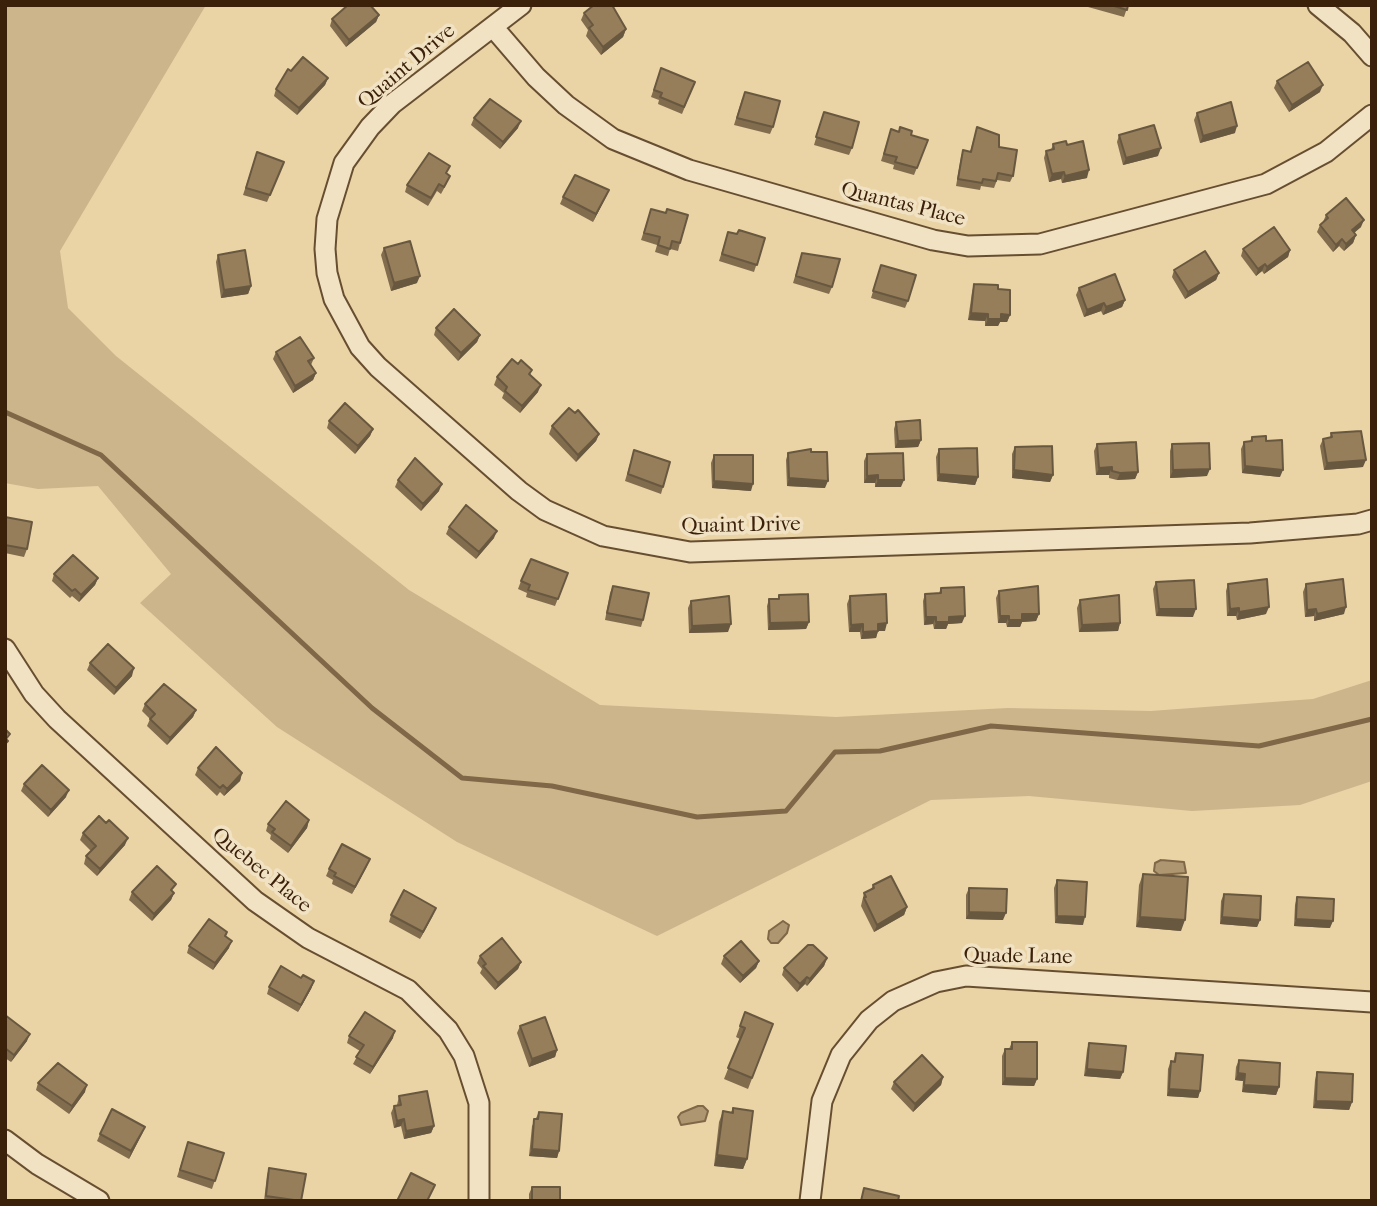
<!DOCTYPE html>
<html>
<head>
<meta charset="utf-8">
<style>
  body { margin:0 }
  #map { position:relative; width:1377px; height:1206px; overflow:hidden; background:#ead3a5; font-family:"IM FELL French Canon",serif }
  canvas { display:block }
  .frame { position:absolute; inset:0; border:7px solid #3b210a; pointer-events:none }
</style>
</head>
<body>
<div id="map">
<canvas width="1377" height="1206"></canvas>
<div class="frame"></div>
</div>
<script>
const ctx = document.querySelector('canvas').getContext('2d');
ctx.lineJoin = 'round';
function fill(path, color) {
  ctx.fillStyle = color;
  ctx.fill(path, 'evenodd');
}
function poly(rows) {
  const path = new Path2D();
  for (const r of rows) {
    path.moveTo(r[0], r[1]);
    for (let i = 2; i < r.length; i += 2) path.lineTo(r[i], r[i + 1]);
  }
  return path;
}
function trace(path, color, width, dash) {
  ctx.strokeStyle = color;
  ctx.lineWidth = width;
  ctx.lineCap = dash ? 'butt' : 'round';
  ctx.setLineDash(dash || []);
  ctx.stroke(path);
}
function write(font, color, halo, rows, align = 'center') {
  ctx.font = font + ' "IM FELL French Canon",serif';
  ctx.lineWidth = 7;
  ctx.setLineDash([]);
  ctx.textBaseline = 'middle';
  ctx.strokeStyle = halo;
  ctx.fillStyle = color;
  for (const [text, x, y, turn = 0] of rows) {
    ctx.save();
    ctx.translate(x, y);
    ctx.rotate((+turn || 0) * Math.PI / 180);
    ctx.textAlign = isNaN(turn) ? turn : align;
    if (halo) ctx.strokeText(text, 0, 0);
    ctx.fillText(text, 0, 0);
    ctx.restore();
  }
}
const green = poly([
  [5,5,206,5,60,251,68,308,116,356,409,590,600,705,836,717,1008,708,1151,711,1313,699,1372,680,1372,781,1300,805,1192,811,1029,796,931,800,657,936,457,842,277,727,140,603,171,574,98,486,38,489,5,483]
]);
const water = poly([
  [1161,860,1184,862,1186,873,1159,875,1154,871,1155,863,1161,860],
  [783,921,789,925,787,933,778,943,771,943,768,939,769,931,783,921],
  [698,1106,703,1106,708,1111,705,1121,681,1125,678,1117,681,1113,698,1106]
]);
const stream = poly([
  [5,412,101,455,372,708,462,778,552,786,697,817,786,811,835,752,880,751,991,726,1259,746,1372,719]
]);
const minor = poly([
  [521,5,392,104,370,127,344,163,327,219,325,249,327,273,334,299,360,347,378,367,519,491,545,510,603,536,690,552,1250,533,1358,524,1372,520],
  [1318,5,1352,33,1372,56],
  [493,27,536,77,566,105,613,139,689,170,933,240,968,246,1040,244,1266,184,1326,152,1372,115],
  [5,649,34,694,57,719,255,901,308,938,408,990,448,1030,464,1056,479,1103,479,1201],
  [5,1140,37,1164,99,1201],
  [810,1201,822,1101,841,1055,869,1020,893,1001,936,982,966,976,1372,1002]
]);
const wall = poly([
  [1089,5,1128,5,1124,17,1088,7],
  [584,13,626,29,623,37,601,55,586,36,588,30,581,20],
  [379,15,376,22,346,47,330,26,332,19],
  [661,68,695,82,682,114,658,104,659,100,651,97],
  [291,71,328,78,325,85,297,115,274,96,276,89],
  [1277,81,1320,92,1289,112,1274,88],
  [742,99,773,127,770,134,734,125],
  [824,112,852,148,849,155,814,145],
  [1197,113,1235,133,1200,143,1194,120],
  [474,118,518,128,500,149,471,125],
  [977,127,999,147,1013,176,1010,182,997,180,994,188,981,186,980,190,956,186,961,157,963,150,970,152],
  [891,129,928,140,914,175,893,169,894,165,881,161],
  [1119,135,1158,156,1123,165,1117,142],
  [1053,144,1067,145,1087,178,1062,183,1061,179,1049,182,1044,158,1046,151,1051,150],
  [257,152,281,170,267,202,243,195],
  [447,174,447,183,441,194,437,191,428,206,405,192,407,185],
  [609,190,593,222,560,204,563,197],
  [651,209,680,243,678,251,670,249,668,256,655,252,657,245,641,240],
  [1326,215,1361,227,1354,233,1356,235,1353,243,1344,251,1339,246,1333,252,1317,232,1320,225,1323,222],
  [728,232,737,234,765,238,754,272,719,261],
  [384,248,417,283,391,291,381,255],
  [1243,249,1290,250,1288,257,1264,274,1262,271,1256,276,1241,256],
  [802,253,832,287,829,294,793,283],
  [218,255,251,286,248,294,221,298,216,262],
  [881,265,908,301,905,308,871,298],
  [1174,270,1219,273,1216,280,1185,299,1172,277],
  [974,284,998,289,1010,315,1007,322,1000,322,998,326,985,326,985,321,968,320,972,292],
  [1079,288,1125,300,1122,307,1103,315,1101,311,1084,317,1076,295],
  [436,328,480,335,477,342,458,361,434,335],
  [276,352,314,358,311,365,316,373,313,380,293,393,273,359],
  [518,364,532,370,530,375,538,392,520,413,502,398,504,393,494,385,497,377],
  [329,421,373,429,370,436,355,454,327,428],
  [896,422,921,440,918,447,895,448,894,429],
  [552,426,599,434,596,441,576,462,549,434],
  [1331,433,1363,467,1324,470,1320,446,1323,439,1330,437],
  [1252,437,1266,441,1280,477,1242,473,1241,449,1244,442,1250,441],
  [1097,444,1138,472,1135,479,1117,480,1109,478,1109,475,1096,475,1094,451],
  [1172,444,1207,476,1170,478,1170,451],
  [1015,447,1053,475,1050,482,1012,478,1012,454],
  [939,449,978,477,975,485,937,481,936,457],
  [634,450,663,487,661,494,625,481],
  [811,452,825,488,787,486,786,460,788,453],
  [867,454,901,487,875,487,875,483,864,483,864,461],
  [714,455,751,491,712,488,711,463],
  [398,480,439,491,421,511,395,487],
  [5,517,27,549,24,557,5,553],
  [449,527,494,538,476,559,446,534],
  [568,573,555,606,526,597,527,593,518,589,521,581],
  [54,574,98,578,95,585,79,602,72,596,70,598,52,581],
  [1156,582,1193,617,1156,616,1153,589],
  [1228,584,1266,614,1237,620,1236,616,1227,616,1226,591],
  [1306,584,1344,614,1314,621,1314,616,1305,617,1303,592],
  [613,586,643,620,641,627,605,620,610,593],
  [941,588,962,623,948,624,946,629,934,629,933,624,924,625,923,601,925,594,939,593],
  [999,591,1039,614,1036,621,1022,622,1020,627,1007,627,1006,623,998,623,996,598],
  [779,595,809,622,806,629,768,630,767,606,769,599,778,599],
  [850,596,885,631,878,631,876,638,861,639,860,632,849,632,847,604],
  [1080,600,1120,623,1118,631,1079,632,1077,608],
  [691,601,728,632,689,633,688,608],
  [90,663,132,676,114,695,87,670],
  [145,704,196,710,193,717,167,745,147,726,150,719,142,711],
  [198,768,242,773,240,781,224,796,220,792,217,796,195,775],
  [24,784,66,797,48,817,21,791],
  [309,820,307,828,288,853,270,839,271,835,266,831,268,824],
  [83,833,125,845,97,876,84,864,86,856,91,851,80,840],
  [367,866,352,894,332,884,333,880,326,876,329,869],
  [1143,874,1181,931,1136,927,1139,885],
  [1057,880,1083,925,1055,923,1054,888],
  [873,885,907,907,904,915,874,932,861,906,864,893,871,890],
  [969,888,1003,920,966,919,966,895],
  [132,892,173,892,174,893,171,900,152,921,129,900],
  [1224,894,1260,920,1257,927,1220,924,1221,901],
  [1297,897,1330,928,1294,926,1295,905],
  [391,915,433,915,420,939,389,922],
  [227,932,226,936,229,948,213,970,187,953,189,946],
  [480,956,521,962,518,969,495,990,480,973,482,969,477,963],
  [724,956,759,961,756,968,740,983,721,964],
  [827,958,824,966,807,986,805,984,797,992,782,975,784,968],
  [314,981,311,989,298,1012,267,994,269,987],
  [745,1012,773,1024,748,1089,724,1079,740,1039,736,1037],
  [5,1015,27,1041,11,1062,5,1058],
  [520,1026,557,1050,555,1057,529,1067,517,1033],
  [349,1036,393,1038,370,1074,353,1064,360,1051,347,1043],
  [1012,1042,1037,1079,1034,1086,1002,1085,1002,1056,1005,1049,1009,1049],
  [1089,1043,1123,1072,1120,1079,1084,1076,1087,1050],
  [1176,1053,1200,1091,1198,1098,1167,1096,1168,1069,1171,1061,1173,1062],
  [1239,1060,1279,1087,1276,1095,1242,1092,1243,1081,1235,1080,1236,1067],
  [1317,1072,1352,1102,1349,1110,1313,1108,1315,1080],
  [943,1077,941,1085,913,1112,891,1089,894,1082],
  [38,1083,85,1092,69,1114,36,1090],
  [399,1096,434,1126,431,1133,404,1139,401,1126,394,1128,391,1113,394,1106,397,1105],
  [733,1108,747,1159,743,1169,714,1166,719,1122,723,1111,731,1112],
  [539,1112,559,1151,557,1158,529,1156,532,1126],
  [145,1127,142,1134,129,1159,97,1141,100,1134],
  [188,1142,224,1153,212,1189,177,1177],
  [269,1168,301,1201,264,1201,267,1175],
  [532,1187,560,1201,529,1201,529,1194]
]);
const shadedWall = poly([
  [379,15,376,22,346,47,349,40],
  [626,29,623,37,601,55,603,47],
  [328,78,325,85,297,115,299,108],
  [1323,85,1320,92,1289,112,1292,105],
  [521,121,518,128,500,149,503,142],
  [1237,126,1235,133,1200,143,1203,136],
  [1161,148,1158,156,1123,165,1126,158],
  [1089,170,1087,178,1062,183,1065,176],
  [1064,172,1061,179,1049,182,1052,174],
  [609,190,606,197,593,222,596,214],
  [1364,220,1361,227,1349,237,1352,230],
  [1356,235,1353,243,1344,251,1346,244],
  [1342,239,1339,246,1333,252,1336,245],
  [1290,250,1288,257,1264,274,1267,267],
  [1265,264,1262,271,1256,276,1258,269],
  [1219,273,1216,280,1185,299,1188,292],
  [420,276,417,283,391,291,394,283],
  [251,286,248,294,221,298,224,290],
  [1125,300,1122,307,1103,315,1106,307],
  [1104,303,1101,311,1084,317,1087,310],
  [971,313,988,314,985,321,968,320],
  [1001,314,1010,315,1007,322,1000,322,998,326,985,326,988,319],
  [480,335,477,342,458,361,461,353],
  [316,373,313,380,293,393,295,386],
  [541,385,538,392,520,413,522,406],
  [373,429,370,436,355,454,358,446],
  [599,434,596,441,576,462,578,455],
  [921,440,918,447,895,448,898,441],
  [1366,460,1363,467,1324,470,1327,463],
  [1245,466,1283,470,1280,477,1242,473],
  [1112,467,1109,475,1096,475,1099,468],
  [1210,469,1207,476,1170,478,1173,470],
  [1014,470,1053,475,1050,482,1012,478],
  [1138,472,1135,479,1117,480,1120,473],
  [939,474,978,477,975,485,937,481],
  [878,475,875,483,864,483,867,476],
  [789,478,828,481,825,488,787,486],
  [878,480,904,480,901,487,875,487],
  [714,481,753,484,751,491,712,488],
  [442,484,439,491,421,511,423,504],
  [497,531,494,538,476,559,479,552],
  [98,578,95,585,79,602,81,595],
  [1269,607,1266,614,1237,620,1239,612],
  [1346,607,1344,614,1314,621,1317,614],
  [1239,608,1236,616,1227,616,1230,609],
  [1159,609,1196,609,1193,617,1156,616],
  [1316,609,1314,616,1305,617,1307,610],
  [1022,614,1039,614,1036,621,1022,622,1020,627,1007,627,1009,620],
  [965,616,962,623,948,624,946,629,934,629,936,622,949,617],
  [1000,616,1009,616,1006,623,998,623],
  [926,617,936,617,933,624,924,625],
  [809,622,806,629,768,630,770,623],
  [887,623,885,631,878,631,876,638,861,639,863,632,878,624],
  [1120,623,1118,631,1079,632,1082,625],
  [731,624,728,632,689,633,692,626],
  [863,624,860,632,849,632,851,625],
  [134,668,132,676,114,695,116,688],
  [196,710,193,717,167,745,170,738],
  [242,773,240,781,224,796,227,789],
  [69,790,66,797,48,817,51,810],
  [309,820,307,828,288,853,291,846],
  [128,838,125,845,97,876,100,869],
  [370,859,367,866,352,894,355,887],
  [174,893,171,900,152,921,154,914],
  [907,907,904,915,874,932,877,925],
  [436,908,433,915,420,939,423,932],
  [969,912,1006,913,1003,920,966,919],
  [1057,916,1085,917,1083,925,1055,923],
  [1140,917,1185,920,1181,931,1136,927],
  [1222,917,1260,920,1257,927,1220,924],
  [1296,919,1333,921,1330,928,1294,926],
  [232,941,229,948,213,970,215,963],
  [827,958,824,966,807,986,810,979],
  [759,961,756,968,740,983,743,976],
  [521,962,518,969,495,990,498,983],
  [807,977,805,984,797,992,800,984],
  [314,981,311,989,298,1012,301,1005],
  [395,1031,393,1038,370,1074,373,1067],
  [30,1034,27,1041,11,1062,14,1055],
  [557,1050,555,1057,529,1067,532,1059],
  [1087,1069,1123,1072,1120,1079,1084,1076],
  [1238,1073,1245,1074,1243,1081,1235,1080],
  [943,1077,941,1085,913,1112,915,1104],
  [1005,1078,1037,1079,1034,1086,1002,1085],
  [87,1085,85,1092,69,1114,72,1106],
  [1244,1085,1279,1087,1276,1095,1242,1092],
  [1169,1089,1200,1091,1198,1098,1167,1096],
  [1316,1101,1352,1102,1349,1110,1313,1108],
  [404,1119,401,1126,394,1128,397,1121],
  [434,1126,431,1133,404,1139,406,1131],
  [145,1127,142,1134,129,1159,131,1151],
  [532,1149,559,1151,557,1158,529,1156],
  [717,1155,747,1159,743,1169,714,1166]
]);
const building = poly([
  [348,5,370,5,379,15,349,40,332,19,348,5],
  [594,5,612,5,626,29,603,47,589,28,593,25,584,13,594,5],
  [1111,5,1128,5,1127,10,1111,5],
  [303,57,328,78,299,108,276,89,288,69,291,71,303,57],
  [1308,62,1323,85,1292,105,1277,81,1308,62],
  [661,68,695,82,684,107,660,97,662,93,654,90,661,68],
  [745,92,780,101,773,127,737,118,745,92],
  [490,99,521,121,503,142,474,118,490,99],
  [1231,102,1237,126,1203,136,1197,113,1231,102],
  [824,112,859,122,852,148,816,137,824,112],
  [1154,125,1161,148,1126,158,1119,135,1154,125],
  [900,127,912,131,911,135,928,140,917,168,895,162,897,157,884,154,891,129,899,132,900,127],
  [977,127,999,135,999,147,1017,150,1013,176,998,173,996,181,983,179,982,183,958,179,963,150,971,152,977,127],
  [1066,141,1067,145,1083,141,1089,170,1065,176,1064,172,1052,174,1046,151,1054,149,1053,144,1066,141],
  [257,152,284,162,270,195,246,188,257,152],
  [429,153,450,166,446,173,450,176,444,187,439,184,431,198,407,185,429,153],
  [575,175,609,190,596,214,563,197,575,175],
  [1346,198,1364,220,1352,230,1356,235,1346,244,1342,239,1336,245,1320,225,1328,218,1326,215,1346,198],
  [651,209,666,213,667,209,688,215,680,243,672,241,670,249,658,245,660,237,644,233,651,209],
  [1274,227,1290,250,1267,267,1265,264,1258,269,1243,249,1274,227],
  [739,230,765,238,757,265,722,254,728,232,737,234,739,230],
  [410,241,420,276,394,283,384,248,410,241],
  [245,250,251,286,224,290,218,255,245,250],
  [1205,251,1219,273,1188,292,1174,270,1205,251],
  [802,253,840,259,832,287,796,276,802,253],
  [881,265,916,275,908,301,873,291,881,265],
  [1115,274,1125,300,1106,307,1104,303,1087,310,1079,288,1115,274],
  [974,284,998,285,998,289,1010,290,1010,315,1001,314,1001,319,988,319,988,314,971,313,974,284],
  [454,309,480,335,461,353,436,328,454,309],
  [300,337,314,358,308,361,316,373,295,386,276,352,300,337],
  [512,359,518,364,521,360,532,370,529,374,541,385,522,406,505,391,507,387,497,377,512,359],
  [345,403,373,429,358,446,329,421,345,403],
  [569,408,575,413,578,410,599,434,578,455,552,426,569,408],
  [920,420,921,440,898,441,896,422,920,420],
  [1361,431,1366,460,1327,463,1323,439,1332,437,1331,433,1361,431],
  [1266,436,1266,441,1282,440,1283,470,1245,466,1244,442,1252,441,1252,437,1266,436],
  [1136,442,1138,472,1120,473,1112,471,1112,467,1099,468,1097,444,1136,442],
  [1209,443,1210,469,1173,470,1172,444,1209,443],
  [1052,446,1053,475,1014,470,1015,447,1052,446],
  [977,448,978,477,939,474,939,449,977,448],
  [811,449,811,452,827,452,828,481,789,478,788,453,811,449],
  [634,450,670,462,663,487,628,474,634,450],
  [903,453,904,480,878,480,878,475,867,476,867,454,903,453],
  [714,455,753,455,753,484,714,481,714,455],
  [415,458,442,484,423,504,398,480,415,458],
  [466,505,497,531,479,552,449,527,466,505],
  [5,517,32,522,27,549,5,545,5,517],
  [73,555,98,578,81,595,75,589,72,591,54,574,73,555],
  [531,559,568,573,558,599,528,590,530,585,521,581,531,559],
  [1267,579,1269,607,1239,612,1239,608,1230,609,1228,584,1267,579],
  [1343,579,1346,607,1317,614,1316,609,1307,610,1306,584,1343,579],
  [1194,580,1196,609,1159,609,1156,582,1194,580],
  [613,586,649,593,643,620,607,613,613,586],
  [1038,586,1039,614,1022,614,1022,620,1009,620,1009,616,1000,616,999,591,1038,586],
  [964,587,965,616,949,617,949,622,936,622,936,617,926,617,925,594,941,593,941,588,964,587],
  [808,594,809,622,770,623,769,599,779,599,779,595,808,594],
  [886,594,887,623,878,624,878,631,863,632,863,624,851,625,850,596,886,594],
  [1119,595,1120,623,1082,625,1080,600,1119,595],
  [729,596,731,624,692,626,691,601,729,596],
  [108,644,134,668,116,688,90,663,108,644],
  [164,684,196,710,170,738,150,719,155,714,145,704,164,684],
  [5,729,10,734,6,739,8,741,5,744,5,729],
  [216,747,242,773,227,789,223,785,220,788,198,768,216,747],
  [42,765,69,790,51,810,24,784,42,765],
  [286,801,309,820,291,846,272,832,275,829,268,824,286,801],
  [99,816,106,823,109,820,128,838,100,869,86,856,96,846,83,833,99,816],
  [342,844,370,859,355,887,334,876,336,873,329,869,342,844],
  [157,866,176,884,171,890,174,893,154,914,132,892,157,866],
  [1143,874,1188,877,1185,920,1140,917,1143,874],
  [891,876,907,907,877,925,864,898,866,897,864,893,874,888,873,885,891,876],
  [1057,880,1087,882,1085,917,1057,916,1057,880],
  [969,888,1007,889,1006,913,969,912,969,888],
  [404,890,436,908,423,932,391,915,404,890],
  [1224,894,1261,896,1260,920,1222,917,1224,894],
  [1297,897,1334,899,1333,921,1296,919,1297,897],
  [209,919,227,932,225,936,232,941,215,963,189,946,209,919],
  [502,938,521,962,498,983,483,966,486,964,480,956,502,938],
  [741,941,759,961,743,976,724,956,741,941],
  [808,945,813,945,827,958,810,979,807,977,800,984,784,968,808,945],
  [281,966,301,978,303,975,314,981,301,1005,269,987,281,966],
  [365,1012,395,1031,373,1067,356,1057,364,1045,349,1036,365,1012],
  [745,1012,773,1024,752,1078,728,1068,745,1028,740,1026,745,1012],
  [5,1015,30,1034,14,1055,5,1048,5,1015],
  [545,1017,557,1050,532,1059,520,1026,545,1017],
  [1012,1042,1037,1042,1037,1079,1005,1078,1005,1049,1012,1049,1012,1042],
  [1089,1043,1126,1046,1123,1072,1087,1069,1089,1043],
  [1176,1053,1203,1055,1200,1091,1169,1089,1171,1061,1175,1062,1176,1053],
  [922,1055,943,1077,915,1104,894,1082,922,1055],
  [1239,1060,1280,1063,1279,1087,1244,1085,1245,1074,1238,1073,1239,1060],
  [58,1063,87,1085,72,1106,38,1083,58,1063],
  [1317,1072,1353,1074,1352,1102,1316,1101,1317,1072],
  [427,1091,434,1126,406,1131,404,1119,397,1121,394,1106,401,1105,399,1096,427,1091],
  [733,1108,753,1111,747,1159,717,1155,723,1111,733,1113,733,1108],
  [112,1109,145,1127,131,1151,100,1134,112,1109],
  [539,1112,562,1114,559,1151,532,1149,534,1119,538,1119,539,1112],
  [188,1142,224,1153,215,1181,180,1170,188,1142],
  [269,1168,306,1174,301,1201,266,1196,269,1168],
  [411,1173,435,1185,427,1201,397,1201,411,1173],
  [532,1187,560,1187,560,1201,532,1201,532,1187],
  [864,1188,899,1196,898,1201,861,1201,864,1188]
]);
const streetNames = [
  ["Quaint Drive",407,67,-40],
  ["Quantas Place",903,205,14],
  ["Quaint Drive",741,526,-1],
  ["Quebec Place",261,871,39],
  ["Quade Lane",1018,957,1]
];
fill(green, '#ccb58b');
fill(water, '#ae9670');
trace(water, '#806747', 2);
trace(stream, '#806747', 5);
trace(minor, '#674e31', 23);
trace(minor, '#f1e2c4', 19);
fill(wall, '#816c4e');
fill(shadedWall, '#695840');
fill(building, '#967e5b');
trace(building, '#695840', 2);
write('21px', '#3b210a', '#f1e2c4', streetNames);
</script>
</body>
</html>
